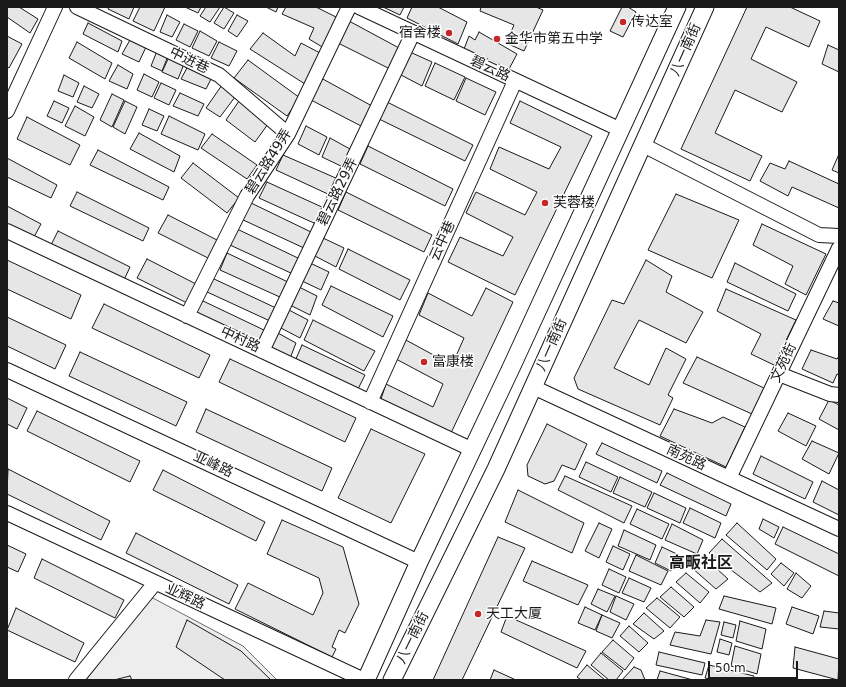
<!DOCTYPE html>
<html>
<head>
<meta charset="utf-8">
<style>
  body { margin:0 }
  #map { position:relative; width:846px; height:687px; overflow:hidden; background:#fff; font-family:"DejaVu Sans",sans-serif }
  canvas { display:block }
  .frame { position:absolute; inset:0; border:8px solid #1a1a1a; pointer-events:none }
  .scale { position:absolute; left:708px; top:661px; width:90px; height:18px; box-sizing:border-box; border:2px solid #1a1a1a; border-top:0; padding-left:5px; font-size:12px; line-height:14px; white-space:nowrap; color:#1a1a1a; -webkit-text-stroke:3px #fff; paint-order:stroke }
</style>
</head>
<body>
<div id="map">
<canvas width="846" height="687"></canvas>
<div class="frame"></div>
<div class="scale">50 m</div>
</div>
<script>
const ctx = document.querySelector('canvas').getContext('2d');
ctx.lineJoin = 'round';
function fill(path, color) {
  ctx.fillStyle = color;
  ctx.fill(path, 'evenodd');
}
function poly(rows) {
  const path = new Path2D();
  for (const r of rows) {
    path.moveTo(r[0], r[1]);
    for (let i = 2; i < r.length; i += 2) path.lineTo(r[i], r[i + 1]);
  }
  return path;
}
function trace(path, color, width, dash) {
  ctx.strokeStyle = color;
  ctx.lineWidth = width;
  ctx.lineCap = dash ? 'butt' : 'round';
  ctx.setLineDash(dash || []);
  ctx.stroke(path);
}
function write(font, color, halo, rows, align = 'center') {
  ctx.font = font + ' "DejaVu Sans","Noto Sans SC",sans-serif';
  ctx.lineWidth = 3;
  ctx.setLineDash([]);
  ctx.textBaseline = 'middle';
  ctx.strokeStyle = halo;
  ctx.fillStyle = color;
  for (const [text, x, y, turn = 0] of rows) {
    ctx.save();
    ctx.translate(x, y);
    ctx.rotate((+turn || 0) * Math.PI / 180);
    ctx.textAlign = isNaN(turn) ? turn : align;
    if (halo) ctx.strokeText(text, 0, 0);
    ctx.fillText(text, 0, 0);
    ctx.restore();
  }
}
const built = poly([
  [151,597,243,646,277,680,86,680,151,597]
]);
const building = poly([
  [7,7,19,7,38,19,30,33,7,17,7,7],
  [109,7,134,7,129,19,108,9,109,7],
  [140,7,165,7,154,31,133,21,140,7],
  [185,7,201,7,198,13,185,7],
  [206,7,220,7,210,22,200,16,206,7],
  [224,7,234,13,224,29,214,23,224,7],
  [266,7,278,7,276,12,266,7],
  [286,7,316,7,338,18,324,48,309,39,314,28,282,14,286,7],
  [383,7,404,7,400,15,383,7],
  [412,7,438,7,467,22,458,44,407,18,412,7],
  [481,7,536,7,543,10,524,51,506,43,514,25,480,11,481,7],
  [622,7,628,7,636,12,623,37,610,31,622,7],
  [747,7,790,7,820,21,809,47,766,27,751,59,797,82,782,112,735,90,715,133,762,156,750,181,681,149,747,7],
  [167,15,180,22,172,37,160,32,167,15],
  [237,15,248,21,237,37,228,31,237,15],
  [349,21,399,48,390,69,338,43,349,21],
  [88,23,122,41,118,52,83,34,88,23],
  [184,24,198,31,190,47,176,40,184,24],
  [200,31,217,41,209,56,192,48,200,31],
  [479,32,517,54,508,71,464,49,469,36,475,40,479,32],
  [263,33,295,56,301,43,320,53,305,84,250,49,263,33],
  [7,36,22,44,9,68,7,67,7,36],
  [130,40,146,47,139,62,122,54,130,40],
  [77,42,112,63,105,79,69,58,77,42],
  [219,42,237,51,229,66,211,58,219,42],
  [828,45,839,50,839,72,822,64,828,45],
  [157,51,168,56,162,71,151,66,157,51],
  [410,52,432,62,422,86,401,75,410,52],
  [169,57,184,64,178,79,162,72,169,57],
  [248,60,300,98,287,116,234,78,248,60],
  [435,63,465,77,454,100,425,86,435,63],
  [118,65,133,74,127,89,109,81,118,65],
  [188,66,212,77,206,89,181,79,188,66],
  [144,74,159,82,152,97,137,90,144,74],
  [64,75,79,83,73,97,58,91,64,75],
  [321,78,372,106,363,127,311,100,321,78],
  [466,78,496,92,485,115,456,101,466,78],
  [161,83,176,90,169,105,154,98,161,83],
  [222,85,235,97,220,117,206,108,222,85],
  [84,86,99,94,92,108,77,102,84,86],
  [180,93,204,104,198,116,173,106,180,93],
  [112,94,124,100,112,127,100,120,112,94],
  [54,101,69,108,62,123,47,116,54,101],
  [125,101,137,107,125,134,113,127,125,101],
  [239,101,268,124,255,142,226,120,239,101],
  [520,101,592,136,515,295,448,262,460,237,503,256,513,237,466,213,476,192,525,215,537,192,490,169,499,147,549,169,561,147,510,123,520,101],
  [387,102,473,145,465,161,379,119,387,102],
  [75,106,94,117,85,136,65,126,75,106],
  [149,109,164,116,157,131,142,125,149,109],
  [169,116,205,134,198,150,161,134,169,116],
  [27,117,80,145,70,165,17,139,27,117],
  [306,126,327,137,319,155,298,144,306,126],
  [139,133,180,156,174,172,130,149,139,133],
  [212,134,257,165,247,179,201,148,212,134],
  [330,138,350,149,343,167,322,157,330,138],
  [368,146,453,189,445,206,360,164,368,146],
  [98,150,169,187,163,200,90,165,98,150],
  [839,154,839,173,832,170,839,154],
  [283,155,338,179,330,195,276,170,283,155],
  [7,158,57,185,51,198,7,177,7,158],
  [789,161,839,184,839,208,792,187,788,196,760,181,770,163,785,169,789,161],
  [193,163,239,198,227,213,181,178,193,163],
  [267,182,324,208,316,224,259,198,267,182],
  [77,192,149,228,143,241,70,206,77,192],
  [346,192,432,235,424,252,338,210,346,192],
  [676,194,739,220,712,278,648,250,676,194],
  [249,202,311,232,304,248,241,219,249,202],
  [7,206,41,224,34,237,7,224,7,206],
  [168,215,217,240,208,258,158,233,168,215],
  [762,224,826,254,806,295,785,284,793,266,753,245,762,224],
  [237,229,300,259,293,274,230,245,237,229],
  [58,231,130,267,124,280,51,245,58,231],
  [323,238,344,248,336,267,315,256,323,238],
  [348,249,410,280,400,300,339,269,348,249],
  [227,253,290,283,282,298,220,270,227,253],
  [147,259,196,284,187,303,137,278,147,259],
  [7,260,81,295,71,319,7,289,7,260],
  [646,260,672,276,666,292,703,312,686,343,639,320,614,368,649,385,666,348,686,359,668,395,673,398,660,425,578,389,574,378,612,300,624,304,646,260],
  [308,262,329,272,321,290,300,280,308,262],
  [735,263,796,294,788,311,727,282,735,263],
  [212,278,276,308,270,321,205,291,212,278],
  [297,286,317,296,310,315,288,304,297,286],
  [331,286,393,316,383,337,322,305,331,286],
  [486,288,513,302,451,433,381,399,386,384,433,407,443,384,396,359,404,339,452,365,464,338,419,315,428,293,472,316,486,288],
  [726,289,796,320,774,365,751,354,761,334,717,311,726,289],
  [201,300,266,331,260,344,195,314,201,300],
  [833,301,839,303,839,326,823,319,833,301],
  [104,304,210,355,199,378,92,328,104,304],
  [287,309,308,320,300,338,279,327,287,309],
  [7,317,66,345,55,369,7,346,7,317],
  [313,320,375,351,364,371,304,340,313,320],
  [276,332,296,343,289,361,268,350,276,332],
  [302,345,365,375,357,391,295,361,302,345],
  [811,350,837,359,839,356,839,375,837,374,833,383,802,369,811,350],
  [80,352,187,402,176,426,69,376,80,352],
  [697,357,764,388,752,414,683,383,697,357],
  [230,359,356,418,345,442,219,382,230,359],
  [7,398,27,408,17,429,7,424,7,398],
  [829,400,839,405,839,430,819,419,829,400],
  [206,409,332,468,322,491,196,432,206,409],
  [674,409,712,423,723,417,745,427,726,467,660,436,674,409],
  [37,411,140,461,130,482,27,431,37,411],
  [788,413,816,426,806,446,778,431,788,413],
  [547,424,587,444,575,470,562,465,554,481,545,484,528,476,527,465,547,424],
  [371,429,425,454,391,523,338,498,371,429],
  [812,441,839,453,829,474,802,459,812,441],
  [602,443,662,471,657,483,596,454,602,443],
  [761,456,813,482,805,499,753,474,761,456],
  [586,462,618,477,611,492,579,477,586,462],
  [8,469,110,521,101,540,7,494,8,469],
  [163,470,265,522,256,541,153,490,163,470],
  [667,473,731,504,726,516,660,485,667,473],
  [565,476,632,506,624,523,558,490,565,476],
  [620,477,652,492,645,507,613,493,620,477],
  [822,481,839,490,839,515,813,502,822,481],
  [518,490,584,523,572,553,505,522,518,490],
  [654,493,686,508,680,523,647,508,654,493],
  [690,508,721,523,715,538,683,523,690,508],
  [637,509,669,524,662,539,630,524,637,509],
  [763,519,779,527,774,538,759,529,763,519],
  [282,520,343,547,359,604,345,633,339,630,332,647,336,649,332,657,235,609,248,583,313,615,323,593,319,578,267,554,282,520],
  [599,523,612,529,599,558,585,551,599,523],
  [737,523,776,559,767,570,726,535,737,523],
  [672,524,703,540,697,554,665,540,672,524],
  [783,527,839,554,839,576,775,544,783,527],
  [624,530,656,545,650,560,618,546,624,530],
  [136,533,238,585,229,604,126,553,136,533],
  [498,537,525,548,462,680,433,680,498,537],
  [722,539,772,583,760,592,709,553,722,539],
  [7,545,26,554,18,572,7,567,7,545],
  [613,546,630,554,623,570,606,562,613,546],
  [662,547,679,555,671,571,655,563,662,547],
  [636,555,668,571,661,585,629,571,636,555],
  [704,557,728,579,716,589,692,568,704,557],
  [42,559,124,600,115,618,34,578,42,559],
  [532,561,588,585,578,605,523,581,532,561],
  [781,563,794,573,784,586,771,574,781,563],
  [609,569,626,577,619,593,602,585,609,569],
  [686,573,709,592,700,603,676,582,686,573],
  [796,573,811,586,802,598,787,589,796,573],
  [629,578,651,588,644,602,622,593,629,578],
  [671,587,694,607,684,617,660,597,671,587],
  [598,589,615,596,607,612,591,604,598,589],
  [616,596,634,604,626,620,610,612,616,596],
  [724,596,776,608,772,624,719,609,724,596],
  [657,598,680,617,670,628,646,608,657,598],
  [585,607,602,615,595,630,578,623,585,607],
  [792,607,819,616,813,634,786,624,792,607],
  [16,608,84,643,75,662,7,630,16,608],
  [824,611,839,613,839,629,820,627,824,611],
  [644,613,664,631,654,639,633,624,644,613],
  [602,615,620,623,612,638,596,631,602,615],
  [507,616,586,651,577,668,501,632,507,616],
  [187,620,241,651,271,680,225,680,176,647,187,620],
  [706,620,720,622,711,654,670,645,675,632,700,636,706,620],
  [740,621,766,629,762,649,736,641,740,621],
  [724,622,736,625,733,638,721,635,724,622],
  [629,626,648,643,639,652,620,636,629,626],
  [720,639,732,643,729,655,717,652,720,639],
  [613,640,634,658,625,670,602,652,613,640],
  [735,646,761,654,757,674,731,666,735,646],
  [795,647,839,659,838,680,793,668,795,647],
  [659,652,705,663,702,675,656,665,659,652],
  [601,653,623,671,616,680,609,680,591,665,601,653],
  [587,665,605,680,581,680,577,677,587,665],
  [709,665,754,676,753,680,715,680,705,678,709,665],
  [634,667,641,670,645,680,622,680,634,667],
  [494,670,516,680,490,680,494,670],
  [660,671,693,680,657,680,660,671],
  [130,676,132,680,114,680,130,676]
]);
const minor = poly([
  [77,7,219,75,288,134],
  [359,7,621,130],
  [7,111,55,7],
  [643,145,819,235,839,236],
  [7,231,473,450],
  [187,316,247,196,288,134,349,7],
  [262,351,413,33],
  [7,370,419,562],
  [779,374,830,394,839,395],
  [533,387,839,529],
  [370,402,515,81],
  [729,478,839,248],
  [7,513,364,680],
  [76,680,155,583]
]);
const major = poly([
  [366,680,419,562,511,368,677,7],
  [392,680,496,469,705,7]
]);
const markers = [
  [623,22,4,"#c62828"],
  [449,33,4,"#c62828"],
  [497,39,4,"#c62828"],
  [545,203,4,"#c62828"],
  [424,362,4,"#c62828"],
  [478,614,4,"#c62828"]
];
const poiNames = [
  ["传达室",631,22],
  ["宿舍楼",441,33,"right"],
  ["金华市第五中学",505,39],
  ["芙蓉楼",553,203],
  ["富康楼",432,362],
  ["天工大厦",486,614]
];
const streetNames = [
  ["八一南街",686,50,-66],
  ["中进巷",189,61,26],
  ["碧云路",490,69,25],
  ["碧云路49弄",269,162,-58],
  ["碧云路29弄",338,192,-64],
  ["云中巷",443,241,-66],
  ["中村路",240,340,25],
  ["八一南街",552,345,-66],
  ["文苑街",784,363,-65],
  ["南苑路",686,458,25],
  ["亚峰路",213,465,25],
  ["业辉路",185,597,25],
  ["八一南街",413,638,-64]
];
const quarterNames = [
  ["高畈社区",701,564]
];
fill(built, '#ededed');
trace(built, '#6a6a6a', 1);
fill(building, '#e6e6e6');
trace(building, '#1a1a1a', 1);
trace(minor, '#1a1a1a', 16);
trace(major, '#1a1a1a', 19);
trace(minor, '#fff', 14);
trace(major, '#fff', 17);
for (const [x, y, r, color] of markers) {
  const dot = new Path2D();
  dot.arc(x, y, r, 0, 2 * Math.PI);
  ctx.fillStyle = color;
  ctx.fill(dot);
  trace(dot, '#fff', 1.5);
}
write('14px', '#1a1a1a', '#fff', poiNames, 'left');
write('14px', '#1a1a1a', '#fff', streetNames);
write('bold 16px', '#1a1a1a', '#fff', quarterNames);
</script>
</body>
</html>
